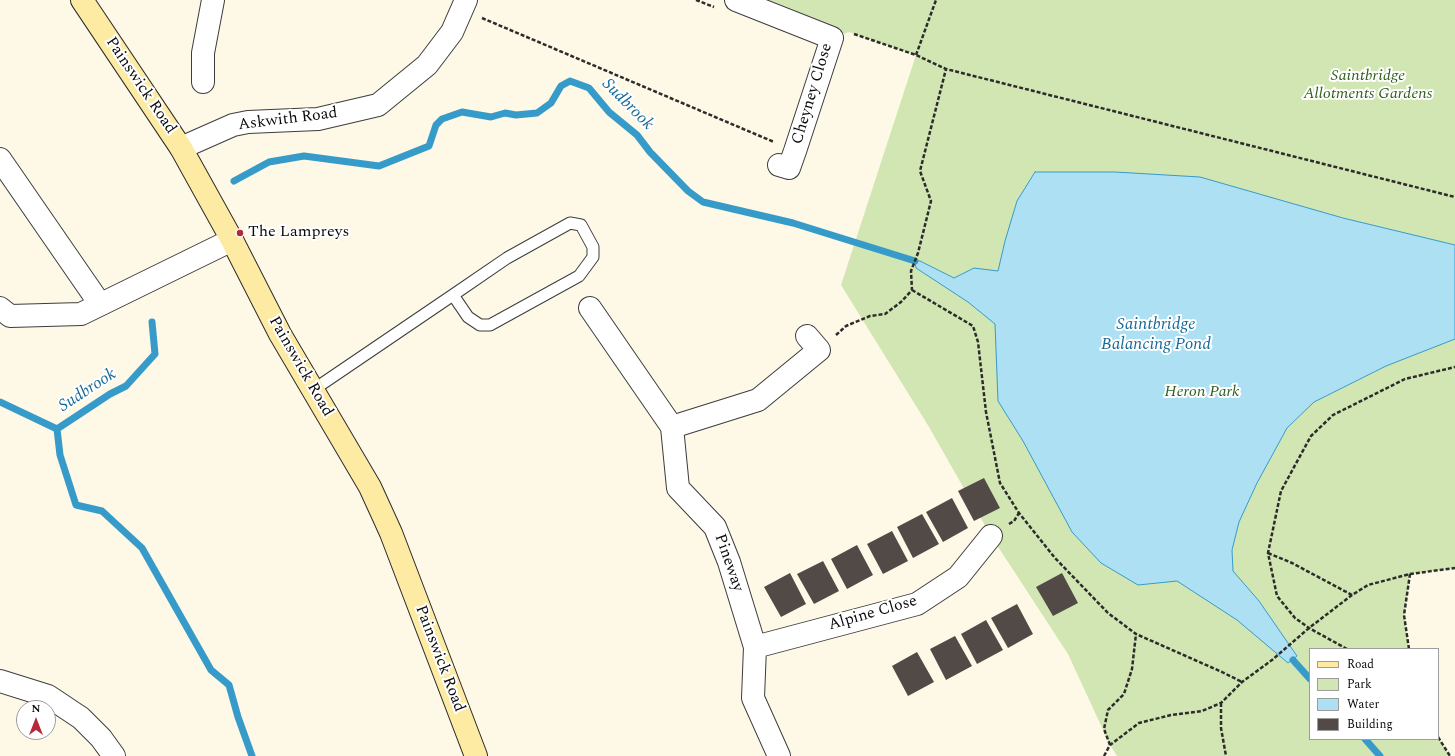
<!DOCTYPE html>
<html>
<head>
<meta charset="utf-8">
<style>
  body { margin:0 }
  #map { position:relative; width:1455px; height:756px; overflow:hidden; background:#fef8e7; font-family:Spectral,serif }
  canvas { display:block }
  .legend { position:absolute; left:1309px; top:648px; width:130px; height:92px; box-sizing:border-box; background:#fff; border:1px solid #9d9d9d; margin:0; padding:5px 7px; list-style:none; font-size:12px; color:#0a0a0a }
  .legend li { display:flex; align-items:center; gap:8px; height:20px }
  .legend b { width:20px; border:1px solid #9d9d9d }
  .north { position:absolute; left:16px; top:700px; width:40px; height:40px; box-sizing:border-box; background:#fff; border:1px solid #9d9d9d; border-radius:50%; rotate:0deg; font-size:11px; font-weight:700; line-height:16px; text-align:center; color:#0a0a0a }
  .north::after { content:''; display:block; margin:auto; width:14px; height:18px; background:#b5273a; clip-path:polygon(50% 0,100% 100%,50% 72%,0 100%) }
</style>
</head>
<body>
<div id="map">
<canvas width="1455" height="756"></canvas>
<ul class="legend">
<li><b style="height:5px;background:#fdeba4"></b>Road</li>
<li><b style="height:11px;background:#d2e6b3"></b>Park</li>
<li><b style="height:11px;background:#aee0f4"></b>Water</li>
<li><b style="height:11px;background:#524a47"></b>Building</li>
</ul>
<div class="north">N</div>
</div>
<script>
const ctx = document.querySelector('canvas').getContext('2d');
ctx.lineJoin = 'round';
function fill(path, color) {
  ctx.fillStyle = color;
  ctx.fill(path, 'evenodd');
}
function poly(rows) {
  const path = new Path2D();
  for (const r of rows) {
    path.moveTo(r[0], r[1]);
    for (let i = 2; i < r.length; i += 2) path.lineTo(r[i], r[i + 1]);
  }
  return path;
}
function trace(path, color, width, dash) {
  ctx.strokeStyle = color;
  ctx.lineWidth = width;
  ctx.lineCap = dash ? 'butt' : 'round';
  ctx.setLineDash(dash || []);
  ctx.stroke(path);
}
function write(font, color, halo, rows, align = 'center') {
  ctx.font = font + ' Spectral,serif';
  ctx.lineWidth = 4;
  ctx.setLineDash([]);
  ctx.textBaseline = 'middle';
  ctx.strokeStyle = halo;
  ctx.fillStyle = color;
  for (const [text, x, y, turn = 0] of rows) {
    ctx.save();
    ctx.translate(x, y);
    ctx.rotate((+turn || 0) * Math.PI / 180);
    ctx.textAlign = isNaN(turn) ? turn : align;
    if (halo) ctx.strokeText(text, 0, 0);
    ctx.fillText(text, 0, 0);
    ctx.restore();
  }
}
const green = poly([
  [736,0,1455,0,1455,568,1410,574,1404,615,1409,649,1310,649,1310,739,1438,739,1438,737,1450,756,1117,756,1110,745,1068,654,991,536,929,427,841,285,916,55,849,32,832,38]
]);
const water = poly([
  [1035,172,1115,172,1200,177,1343,218,1455,245,1455,339,1386,366,1314,402,1287,428,1257,483,1239,522,1232,550,1233,571,1259,601,1297,656,1288,663,1237,620,1177,581,1138,585,1101,563,1072,532,1023,441,998,401,995,324,968,302,916,268,915,261,920,261,954,278,974,268,998,271,1005,241,1017,201,1035,172]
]);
const stream = poly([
  [234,181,269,162,304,156,379,166,429,146,436,125,442,119,462,112,491,117,505,113,516,115,537,113,551,103,561,86,570,81,589,88,609,112,637,135,650,152,688,191,703,202,793,223,915,261],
  [0,402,57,429],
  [57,429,60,455,76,505,102,511,142,548,211,670,229,685,238,717,252,756],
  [57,429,110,394,126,386,155,354,152,322],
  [1293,660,1310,679],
  [1365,739,1380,756]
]);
const building = poly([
  [984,478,1000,508,974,521,958,491],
  [952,498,968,528,943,542,926,512],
  [922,514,939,544,913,558,897,527],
  [892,531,908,561,883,574,867,544],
  [857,545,873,575,847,589,831,559],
  [823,561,839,591,814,604,797,574],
  [790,573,806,604,781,617,764,587],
  [1062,573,1078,603,1053,616,1036,587],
  [1017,604,1033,634,1008,648,991,618],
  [986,620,1003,650,977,664,961,634],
  [955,636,972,666,946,680,930,649],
  [917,652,934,682,908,696,892,666]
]);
const path = poly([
  [696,0,714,7],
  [482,18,774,142],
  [854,34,916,55,946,69,1455,197],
  [916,55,936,0],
  [912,290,973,326,978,342,986,412,1000,483,1019,513,1055,558,1108,613,1136,634,1222,672,1242,682],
  [836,335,846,326,870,316,885,314,901,302,912,290,911,271,918,253,931,201,920,171,946,69],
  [1009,524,1014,521,1019,513],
  [1268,553,1292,563,1352,595],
  [1347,649,1309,628,1295,618,1277,596,1268,553,1281,491,1311,436,1333,415,1405,379,1455,367],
  [1409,649,1404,615,1410,574],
  [1221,703,1221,728,1226,756],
  [1438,737,1450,756],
  [1110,745,1104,729,1108,710,1124,694,1132,669,1136,634],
  [1104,756,1110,745,1139,723,1171,715,1202,711,1221,703,1242,682,1272,660,1309,628,1352,595,1368,585,1410,574,1455,568]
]);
const service = poly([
  [313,390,453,295,507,258,570,223,581,225,593,247,593,257,579,276,490,325,480,325,468,317,453,295]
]);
const minor = poly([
  [736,0,832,38,795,151,789,168,779,165],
  [203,82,203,53,213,0],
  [181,148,233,125,248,122,318,119,378,105,427,65,452,32,466,0],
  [0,159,100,304],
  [0,308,10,316,81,314,232,240],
  [590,308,672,427,678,488,715,527,729,562,755,647,753,698,779,756],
  [672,427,758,400,819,350,807,336],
  [755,647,917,604,958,577,991,536],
  [0,681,48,696,81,718,101,738,114,756]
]);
const secondary = poly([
  [82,0,181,148,232,240,280,334,370,487,391,533,476,756]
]);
const markers = [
  [240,233,4,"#b5273a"]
];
const parkNames = [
  ["Saintbridge",1368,77],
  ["Allotments Gardens",1368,95],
  ["Heron Park",1202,393]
];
const streetNames = [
  ["Painswick Road",140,86,56],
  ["Cheyney Close",813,94,-73],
  ["Askwith Road",288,120,-7],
  ["Painswick Road",300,367,60],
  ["Pineway",728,563,71],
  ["Alpine Close",873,614,-16],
  ["Painswick Road",439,659,69]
];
const poiNames = [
  ["The Lampreys",248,233]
];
const waterNames = [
  ["Sudbrook",627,105,45],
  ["Saintbridge",1156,326],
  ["Balancing Pond",1156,346],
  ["Sudbrook",88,391,-33]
];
fill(green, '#d2e6b3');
fill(water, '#aee0f4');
trace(water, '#379bc9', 1);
trace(stream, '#379bc9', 7);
fill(building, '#524a47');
trace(service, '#3d3d3d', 13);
trace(minor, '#3d3d3d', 24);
trace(secondary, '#2c2c2c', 24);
trace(path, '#2c2c2c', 2.5, [4, 2]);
trace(service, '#fff', 11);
trace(minor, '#fff', 22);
trace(secondary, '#fdeba4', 22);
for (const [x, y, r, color] of markers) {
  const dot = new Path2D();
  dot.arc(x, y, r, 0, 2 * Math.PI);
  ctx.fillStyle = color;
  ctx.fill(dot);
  trace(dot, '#fff', 1.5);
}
write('italic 16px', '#305e1d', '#fff', parkNames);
write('16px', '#0a0a0a', '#fff', streetNames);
write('16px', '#0a0a0a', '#fff', poiNames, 'left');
write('italic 17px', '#186a96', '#fff', waterNames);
</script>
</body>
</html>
